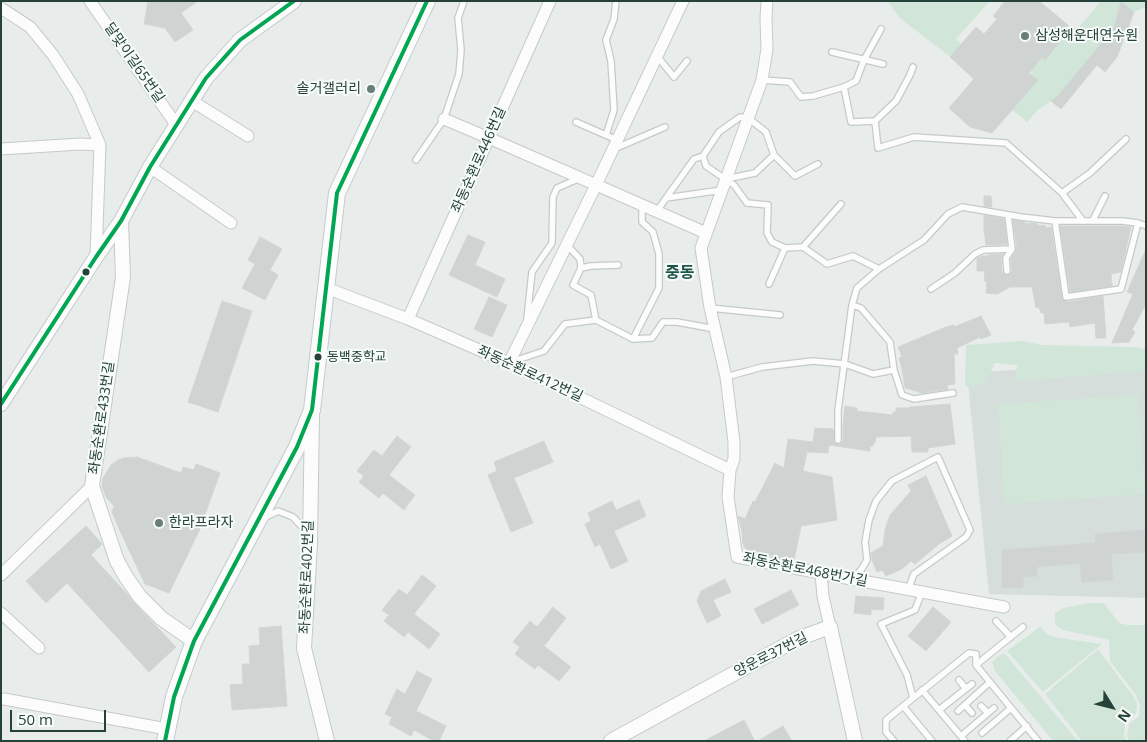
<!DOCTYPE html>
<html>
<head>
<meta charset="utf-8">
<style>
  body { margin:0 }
  #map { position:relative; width:1147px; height:742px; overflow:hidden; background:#e8edeb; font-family:"Open Sans",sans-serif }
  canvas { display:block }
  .frame { position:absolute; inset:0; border:2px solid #24423a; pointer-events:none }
  .north { position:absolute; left:1087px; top:682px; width:50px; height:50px; -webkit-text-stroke:4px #f7fbf9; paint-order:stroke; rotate:126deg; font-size:14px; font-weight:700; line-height:20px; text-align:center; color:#24423a }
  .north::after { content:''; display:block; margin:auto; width:18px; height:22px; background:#24423a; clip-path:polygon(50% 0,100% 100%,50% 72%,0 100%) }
  .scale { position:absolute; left:10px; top:710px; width:96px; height:22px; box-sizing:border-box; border:2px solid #24423a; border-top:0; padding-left:6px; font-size:15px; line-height:18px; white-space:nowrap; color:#24423a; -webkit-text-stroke:4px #f7fbf9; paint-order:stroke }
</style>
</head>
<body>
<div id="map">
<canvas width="1147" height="742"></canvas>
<div class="frame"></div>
<div class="north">N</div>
<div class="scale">50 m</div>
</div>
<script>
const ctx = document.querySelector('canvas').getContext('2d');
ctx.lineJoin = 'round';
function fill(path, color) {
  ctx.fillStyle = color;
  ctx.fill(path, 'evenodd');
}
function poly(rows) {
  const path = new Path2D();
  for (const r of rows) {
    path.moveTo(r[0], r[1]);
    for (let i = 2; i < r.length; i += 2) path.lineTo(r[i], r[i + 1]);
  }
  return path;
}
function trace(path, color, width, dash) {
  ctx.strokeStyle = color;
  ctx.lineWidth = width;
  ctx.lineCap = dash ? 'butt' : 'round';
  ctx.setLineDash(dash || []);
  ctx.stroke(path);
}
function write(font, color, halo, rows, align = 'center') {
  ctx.font = font + ' "Open Sans","Noto Sans KR",sans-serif';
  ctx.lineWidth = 4;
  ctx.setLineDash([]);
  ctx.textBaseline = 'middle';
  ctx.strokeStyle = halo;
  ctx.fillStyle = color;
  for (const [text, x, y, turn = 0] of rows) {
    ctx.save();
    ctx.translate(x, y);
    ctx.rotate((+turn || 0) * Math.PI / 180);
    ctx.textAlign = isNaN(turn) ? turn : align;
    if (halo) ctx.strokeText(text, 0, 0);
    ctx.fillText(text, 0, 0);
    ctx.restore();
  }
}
const built = poly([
  [1146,361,1146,598,989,594,967,373]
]);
const green = poly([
  [887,1,990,1,956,39,961,44,950,57,900,18],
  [1101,1,1146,1,1146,7,1134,12,1121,3,1114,28,1057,97,1039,109,1027,122,1012,110,1031,74,1032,69,1068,25,1078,28],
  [1022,341,1043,345,1134,347,1146,349,1146,371,1018,381,1016,376,1017,365,995,363,986,382,973,386,965,386,966,345],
  [1138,395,1145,494,1005,504,998,404],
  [1090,603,1104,603,1119,623,1128,625,1146,625,1146,741,1130,741,1127,737,1129,724,1139,716,1140,706,1136,695,1110,661,1109,640,1063,630,1055,625,1055,613,1063,608],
  [1041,626,1045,633,1053,637,1102,644,1043,692,1007,651],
  [1098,649,1133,696,1137,704,1136,714,1125,721,1124,736,1127,741,1082,741,1045,694],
  [1004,653,1078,741,1053,741,995,671,992,663,996,658]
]);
const building = poly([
  [148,1,198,1,181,13,193,30,175,42,165,28,144,24,148,1],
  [1005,1,1039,1,1068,25,1055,40,1059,43,1045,60,1042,57,1029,73,1038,80,992,133,970,127,949,108,974,79,950,57,976,27,984,34,997,19,993,16,1005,1],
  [1121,2,1134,12,1117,57,1105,72,1097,65,1061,109,1051,101,1057,97,1114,28,1121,2],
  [984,196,991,196,992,207,984,206,984,196],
  [984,215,1004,219,1007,244,986,245,984,229,984,215],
  [1013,220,1025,222,1025,224,1033,223,1036,223,1036,225,1038,224,1039,226,1045,225,1046,228,1051,227,1062,299,1067,302,1103,296,1106,338,1096,338,1095,323,1070,327,1069,322,1045,324,1044,313,1041,313,1039,307,1036,308,1032,287,1010,287,997,294,986,293,987,281,984,281,985,271,977,271,977,258,982,256,988,256,988,255,1003,254,1001,258,1002,272,1005,275,1010,275,1012,271,1011,259,1017,249,1013,220],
  [1060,226,1122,226,1131,227,1121,272,1111,274,1112,286,1070,292,1060,226],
  [468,235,485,242,475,265,505,279,497,297,449,275,468,235],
  [260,237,282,249,270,270,278,275,265,300,242,288,255,264,248,260,260,237],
  [1146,249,1146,304,1132,330,1135,332,1129,342,1112,343,1133,294,1127,292,1146,249],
  [489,297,507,305,492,337,474,329,489,297],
  [222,301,252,311,218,412,188,402,222,301],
  [981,316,991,335,981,339,980,337,957,348,958,354,954,354,955,384,947,385,948,389,922,393,905,388,902,369,899,358,902,357,898,347,946,327,954,325,954,327,981,316],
  [950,404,955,444,928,448,928,452,912,452,911,436,876,437,875,443,873,443,873,446,870,446,870,451,829,445,828,453,807,452,803,471,832,477,837,520,801,526,794,560,747,551,743,544,742,531,738,516,745,519,753,501,755,502,775,463,784,468,788,439,813,442,815,428,833,429,834,442,836,444,841,444,843,440,843,425,845,406,857,408,857,411,893,415,893,412,896,412,896,408,910,408,910,407,950,404],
  [397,436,411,447,389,475,415,495,404,510,383,493,379,498,359,482,364,476,357,471,374,450,382,456,397,436],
  [544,441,553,462,514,478,533,523,511,532,488,475,497,471,494,462,544,441],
  [137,457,181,473,183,467,194,470,196,464,220,473,199,531,169,593,145,584,121,533,112,512,114,506,106,497,102,487,103,478,111,465,118,460,124,458,137,457],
  [926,476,952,536,939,544,915,564,911,561,902,569,886,576,882,570,877,572,872,560,871,553,883,546,885,530,890,515,911,491,908,485,926,476],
  [639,500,646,516,614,531,628,561,611,569,600,544,595,547,585,524,591,521,588,513,612,501,616,510,639,500],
  [86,526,102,544,91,555,128,595,134,603,176,647,149,672,67,583,46,603,26,581,86,526],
  [1146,530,1146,552,1111,554,1113,580,1082,582,1080,563,1037,567,1037,576,1023,577,1023,587,1002,588,1002,550,1096,543,1095,534,1146,530],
  [422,575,436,586,414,614,440,634,429,649,408,632,404,637,384,621,389,615,382,610,399,589,407,595,422,575],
  [725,579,731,592,713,600,721,616,707,623,697,601,701,591,725,579],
  [791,590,799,605,762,624,754,609,791,590],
  [856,596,884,598,883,610,871,609,871,615,854,613,856,596],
  [553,607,566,618,544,646,571,667,559,681,538,665,535,669,515,654,520,647,513,642,530,621,537,627,553,607],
  [933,607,951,622,926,651,908,636,933,607],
  [281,626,287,706,232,710,230,685,243,684,242,664,250,664,249,646,260,645,259,628,281,626],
  [417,671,432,679,416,711,446,726,439,741,434,741,414,730,411,736,389,724,392,717,385,714,397,689,405,694,417,671],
  [744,720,755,741,704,741,744,720],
  [783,726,792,741,758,741,783,726]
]);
const service = poly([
  [832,52,883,64],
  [657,56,674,77,687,61],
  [762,80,790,82,801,97,813,96,844,87,851,122,875,121,878,148,914,137,1006,143,1062,193,1083,221],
  [844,87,856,81,864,60,881,29],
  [875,121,896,101,910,75,913,67],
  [576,122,617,140],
  [606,135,614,110,611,61,606,40,614,19,616,1],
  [614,149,665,127],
  [703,156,706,166,734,185,747,203,768,205,767,233,772,242,785,248,803,247,827,264,853,256,879,269],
  [416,160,444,119,459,74,461,50,458,18,464,1],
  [726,179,755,173,774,155],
  [1062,193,1090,173,1126,139],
  [666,198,694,159,703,156,719,132,740,117,748,118,766,132,774,155,795,176,818,164],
  [657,211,666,198,722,190],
  [1093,220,1105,196],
  [1055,221,1066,297,1121,289,1138,223],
  [567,245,580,259,581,268,573,285,591,295,596,320,633,339,659,288,659,254,653,232,642,222,642,205],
  [803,247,841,204],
  [581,268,591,266,618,265],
  [1007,271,1006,258,1012,249,1008,215],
  [769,284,785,248],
  [931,289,955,273,975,254,983,250,1012,249],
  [852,305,861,308,890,342,894,370,902,395,914,399,953,393],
  [710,308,780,315],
  [527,319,532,272,552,243,553,197,557,188,580,178],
  [633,339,652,338,663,322,677,322,715,329],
  [511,362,544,351,565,324,596,320],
  [726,377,762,367,813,361,845,364,873,374,894,370],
  [838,440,838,410,852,305,857,288,879,269,924,240,948,214,962,207,1021,217,1055,221,1122,221,1138,223,1146,226],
  [264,518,278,511,293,517,308,533],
  [852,578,861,570,867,560,865,542,869,520,876,501,892,481,938,457,970,530,966,537,914,574,908,590],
  [996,621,1011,637],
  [976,665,1023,627],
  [959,680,966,689],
  [922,690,965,741],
  [913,698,907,675,881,624,915,610,922,592],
  [965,705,972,713],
  [903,706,932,741],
  [981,706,988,713],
  [939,710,972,684],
  [958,711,990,682],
  [982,733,1011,708],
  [961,736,994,708],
  [894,741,886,732,886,720,969,653,976,654,976,665,1038,741],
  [1010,741,1027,726]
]);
const minor = poly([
  [90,1,177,126],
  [767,1,766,18,767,49,762,80,701,248,710,308,726,377,734,442,734,459,730,470,728,497,737,557,851,579,1004,607],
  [1,8,30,27,53,55,78,94,100,145,96,257],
  [192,101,248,136],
  [444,119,489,138,706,233],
  [1,149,80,144,100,145],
  [150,167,231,223],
  [326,288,408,319,509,363,730,470],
  [408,319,550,1],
  [509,363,596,185,683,1],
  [821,574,823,596,830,627],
  [1,575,92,486],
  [1,613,39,648],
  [4,699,167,729]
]);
const tertiary = poly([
  [121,221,123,277,92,486,117,561,126,577,140,597,161,618,194,641],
  [1,404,96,257,121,221,150,167,206,78,240,40,294,1],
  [312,414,310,543,304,648,327,741],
  [611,741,797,639,830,627,855,741]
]);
const secondary = poly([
  [165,741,174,697,194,641,297,447,312,410,337,193,427,1]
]);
const bus1 = poly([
  [1,404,96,257,121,221,150,167,206,78,240,40,294,1],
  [165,741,174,697,194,641,297,447,312,410,337,193,427,1]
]);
const markers = [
  [1025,36,5,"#697e78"],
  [371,89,5,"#697e78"],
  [86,272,4.5,"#24423a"],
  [318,357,4.5,"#24423a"],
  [159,523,5,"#697e78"]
];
const busNames = [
  ["동백중학교",327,357]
];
const poiNames = [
  ["삼성해운대연수원",1035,36],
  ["솔거갤러리",361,89,"right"],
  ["한라프라자",169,523]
];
const streetNames = [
  ["달맞이길65번길",134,63,55],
  ["좌동순환로446번길",479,160,-66],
  ["좌동순환로412번길",530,374,25],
  ["좌동순환로433번길",102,418,-82],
  ["좌동순환로468번가길",805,570,11],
  ["좌동순환로402번길",307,577,-88],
  ["양운로37번길",771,655,-27]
];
const quarterNames = [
  ["중동",680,273]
];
fill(built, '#d6dedb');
fill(green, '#d1e6d8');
fill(building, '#cfd4d2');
trace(building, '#d1d6d4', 1);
trace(service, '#c5cac8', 8);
trace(minor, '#c5cac8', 13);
trace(tertiary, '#c5cac8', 16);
trace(secondary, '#c3cbc8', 18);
trace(service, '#fcfcfc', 5.5);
trace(minor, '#fcfcfc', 11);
trace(tertiary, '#fcfcfc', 14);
trace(secondary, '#fcfcfc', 16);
trace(bus1, '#00a651', 4);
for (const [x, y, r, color] of markers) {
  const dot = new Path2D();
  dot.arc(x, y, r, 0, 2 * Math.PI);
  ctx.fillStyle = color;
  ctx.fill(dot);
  trace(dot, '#f7fbf9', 2);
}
write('13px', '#24423a', '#f7fbf9', busNames, 'left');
write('14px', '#24423a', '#f7fbf9', poiNames, 'left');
write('14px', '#24423a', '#f7fbf9', streetNames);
write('bold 16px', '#1f5548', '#f7fbf9', quarterNames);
</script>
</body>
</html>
